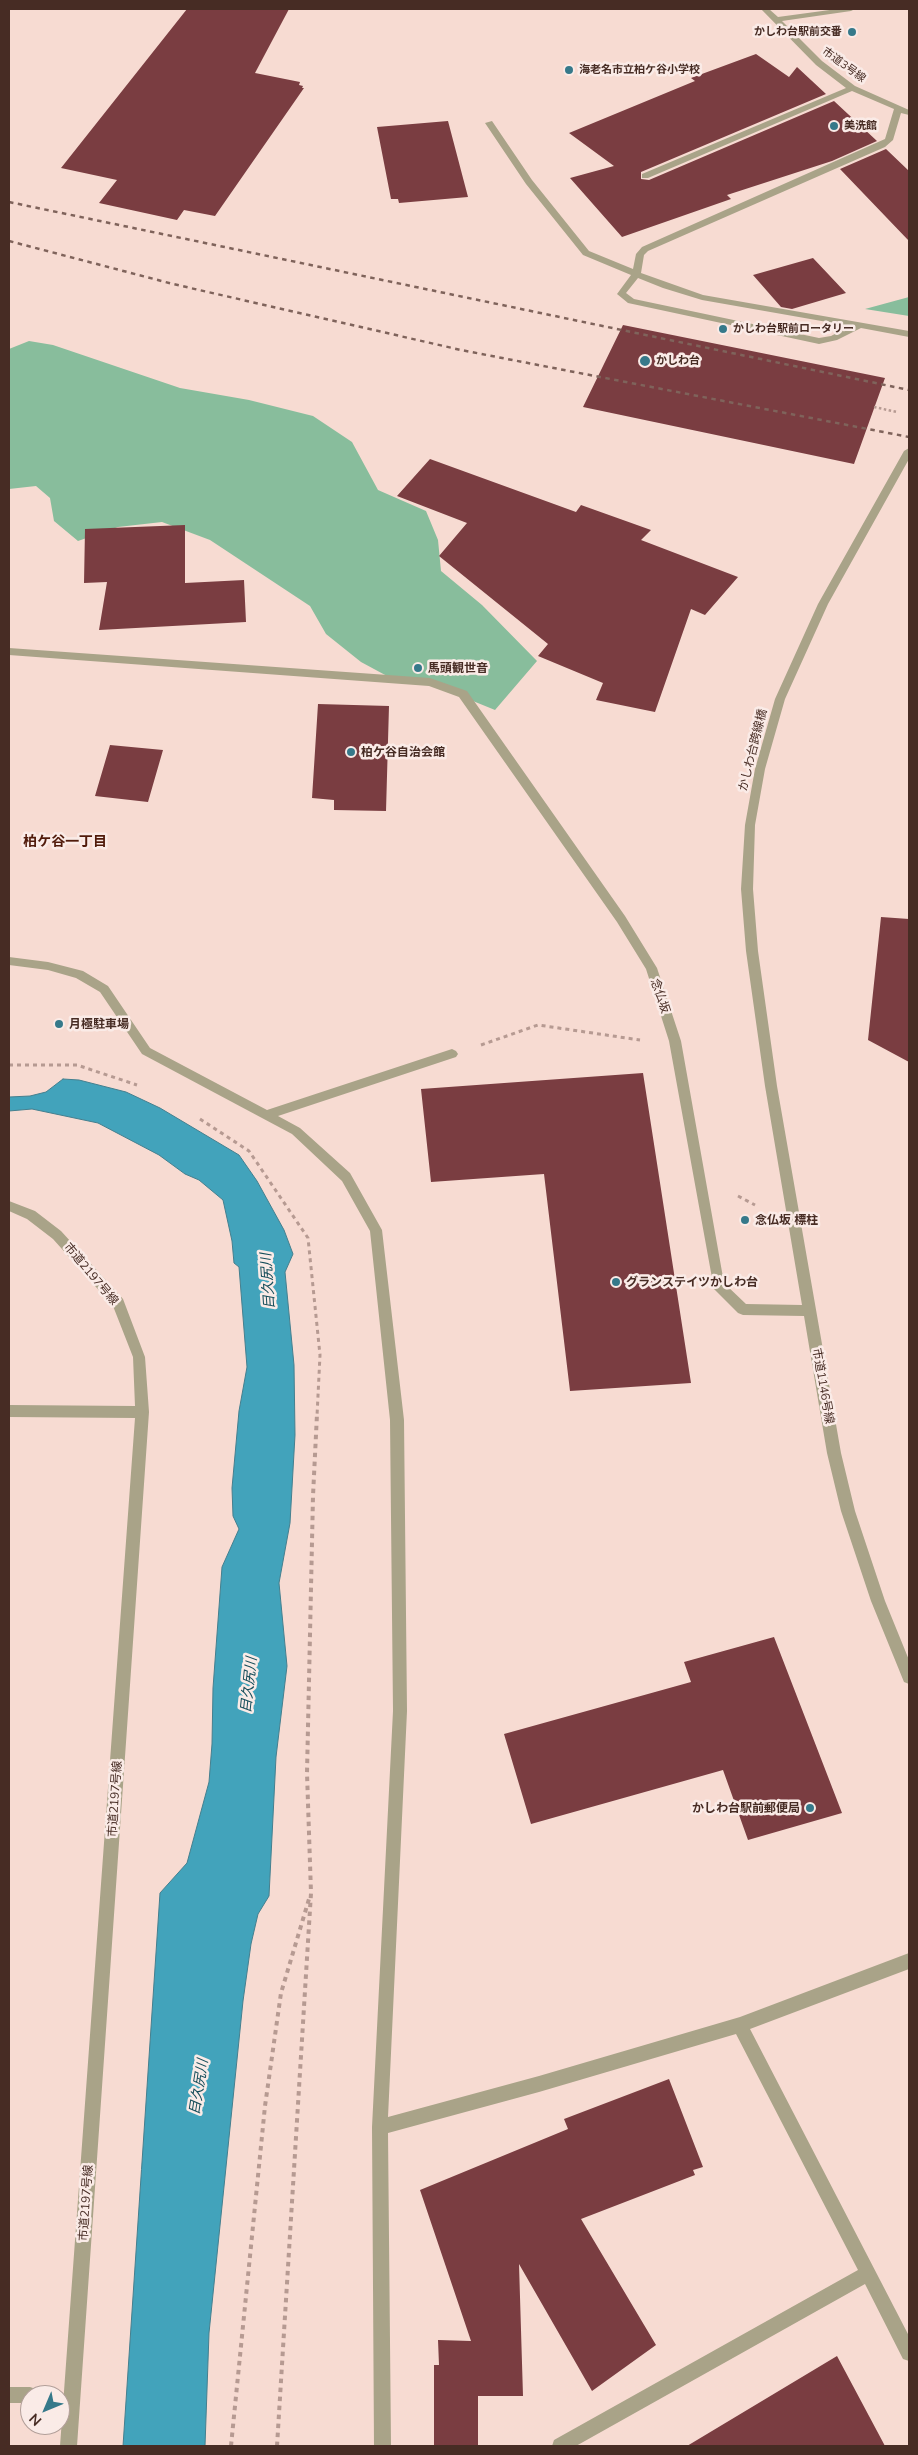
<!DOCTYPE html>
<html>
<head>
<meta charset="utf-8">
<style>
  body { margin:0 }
  #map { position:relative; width:918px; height:2455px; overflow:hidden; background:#f7dbd2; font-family:Mulish,sans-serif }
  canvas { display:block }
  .frame { position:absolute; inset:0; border:10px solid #472c24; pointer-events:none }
  .north { position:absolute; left:20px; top:2385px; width:50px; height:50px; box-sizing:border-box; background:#faebe7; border:1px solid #b29f99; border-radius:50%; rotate:225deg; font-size:14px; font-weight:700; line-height:20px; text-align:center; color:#472c24 }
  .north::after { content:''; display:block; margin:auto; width:18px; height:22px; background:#36798a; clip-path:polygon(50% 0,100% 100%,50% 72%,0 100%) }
</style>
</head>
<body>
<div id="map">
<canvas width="918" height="2455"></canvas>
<div class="frame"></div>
<div class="north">N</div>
</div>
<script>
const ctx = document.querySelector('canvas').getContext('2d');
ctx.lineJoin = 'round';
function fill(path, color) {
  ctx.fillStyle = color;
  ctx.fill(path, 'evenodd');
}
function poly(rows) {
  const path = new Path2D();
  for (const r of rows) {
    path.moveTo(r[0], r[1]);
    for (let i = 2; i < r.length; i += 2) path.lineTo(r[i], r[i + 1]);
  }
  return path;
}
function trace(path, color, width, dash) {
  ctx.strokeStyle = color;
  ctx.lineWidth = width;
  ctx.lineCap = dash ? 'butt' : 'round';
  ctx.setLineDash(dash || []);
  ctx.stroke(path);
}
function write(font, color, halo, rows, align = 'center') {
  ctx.font = font + ' Mulish,"Noto Sans JP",sans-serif';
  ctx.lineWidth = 5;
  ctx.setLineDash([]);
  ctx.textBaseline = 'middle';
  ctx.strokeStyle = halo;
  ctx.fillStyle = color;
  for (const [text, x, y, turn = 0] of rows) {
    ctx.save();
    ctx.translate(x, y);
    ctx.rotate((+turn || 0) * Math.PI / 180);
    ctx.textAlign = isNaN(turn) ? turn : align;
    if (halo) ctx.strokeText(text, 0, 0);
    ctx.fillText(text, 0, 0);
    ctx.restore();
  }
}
const green = poly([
  [909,297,909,316,865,309],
  [29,341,53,345,180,388,249,400,313,416,352,442,378,490,426,511,438,540,441,571,482,605,537,661,495,710,441,688,387,676,361,662,326,634,310,606,210,540,162,522,118,527,78,541,54,521,50,498,36,486,9,489,9,349]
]);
const water = poly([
  [63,1079,79,1080,126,1092,160,1108,239,1155,257,1181,284,1230,293,1254,285,1272,294,1365,295,1435,290,1523,279,1583,287,1666,276,1757,269,1896,258,1914,251,1944,243,2001,209,2333,205,2446,123,2446,160,1893,187,1863,209,1782,212,1744,213,1688,222,1567,239,1529,233,1516,232,1488,239,1411,247,1367,239,1267,234,1263,232,1241,223,1200,199,1180,185,1174,159,1155,98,1123,32,1109,9,1111,9,1097,30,1096,46,1092,63,1079]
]);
const building = poly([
  [187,9,289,9,255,73,300,82,299,85,303,86,302,88,304,88,215,216,184,210,177,220,99,203,117,180,61,168],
  [756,54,789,77,797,67,826,94,641,172,641,179,649,180,834,101,877,141,832,161,727,195,731,199,622,237,570,178,614,166,569,133,695,81,691,78],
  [448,121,468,197,399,203,398,199,391,199,377,127],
  [886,149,909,171,909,241,840,169],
  [813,258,846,293,792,309,781,307,753,275],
  [623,325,885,378,854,464,583,407],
  [430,459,576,512,581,505,651,530,641,540,738,577,705,615,691,609,655,712,596,700,603,683,538,656,548,644,439,556,467,523,397,496],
  [185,525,185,583,244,580,246,622,99,630,107,582,84,583,85,529],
  [318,704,389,706,386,811,334,810,334,800,312,798],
  [110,745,163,750,148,802,95,796],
  [881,917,909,919,909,1062,868,1040],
  [643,1073,691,1383,570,1391,544,1174,431,1182,421,1089],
  [774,1637,842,1813,748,1840,723,1770,531,1824,504,1734,691,1682,684,1662],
  [669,2079,703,2167,693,2170,695,2175,581,2219,656,2345,592,2391,519,2264,523,2396,478,2396,478,2446,434,2446,434,2365,439,2365,438,2340,471,2341,420,2190,568,2129,564,2119],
  [837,2356,885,2446,687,2446]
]);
const pathFar2 = poly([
  [874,407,897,412]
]);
const pathFar1 = poly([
  [481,1045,538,1025,640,1040],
  [9,1065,77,1065,137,1085],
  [200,1119,249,1151,308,1238,320,1355,317,1416],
  [738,1196,755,1205]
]);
const path = poly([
  [231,2446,265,2106,281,1993,309,1899],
  [277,2446,311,1893,307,1773,313,1496,317,1414]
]);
const minor = poly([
  [761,9,769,9,778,17,837,9,855,9,851,11,782,21,822,61,855,86,909,110,909,115,901,113,893,140,885,147,648,251,644,255,641,273,703,295,909,331,909,337,861,328,837,340,819,344,628,303,617,294,631,275,583,255,526,184,485,123,492,121,532,180,589,251,633,269,636,254,642,247,885,139,894,109,852,91,648,178,642,178,642,174,846,88,816,65,761,9],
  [638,278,663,288,702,300,850,326,831,336,819,338,634,299,626,293,638,278],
  [909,448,909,459,828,604,785,699,765,769,755,825,753,889,758,951,777,1086,841,1453,855,1511,885,1601,909,1660,909,1684,904,1682,871,1601,841,1511,827,1453,804,1316,743,1315,738,1313,714,1289,669,1041,646,969,617,922,459,697,429,686,9,655,9,648,430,678,467,691,625,916,657,968,681,1041,724,1283,746,1304,802,1305,765,1086,746,951,741,889,745,825,755,769,775,699,818,604,904,451,909,448],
  [9,957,48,962,83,971,108,986,150,1048,267,1110,452,1049,456,1051,458,1054,456,1057,278,1116,300,1128,350,1173,382,1230,404,1420,407,1711,388,2117,539,2076,740,2017,909,1953,909,1969,750,2029,909,2336,909,2361,903,2359,865,2284,576,2446,552,2446,554,2440,858,2270,736,2034,539,2092,388,2133,391,2446,374,2446,372,2127,393,1711,390,1420,370,1231,342,1181,292,1134,142,1054,100,992,76,978,48,970,9,965,9,957],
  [9,1201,35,1211,61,1231,123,1299,145,1357,149,1412,77,2446,60,2446,135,1418,9,1417,9,1405,135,1406,133,1357,113,1306,53,1239,27,1219,9,1211,9,1201],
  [9,2387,30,2387,36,2389,38,2395,30,2395,30,2403,9,2403,9,2387]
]);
const rail = poly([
  [9,202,909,390],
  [9,241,173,284,461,350,909,437]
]);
const markers = [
  [852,32,5,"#36798a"],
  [569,70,5,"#36798a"],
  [834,126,5,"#36798a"],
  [723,329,5,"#36798a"],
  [645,361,6,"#36798a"],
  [418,668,5,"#36798a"],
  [351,752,5,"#36798a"],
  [59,1024,5,"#36798a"],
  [745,1220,5,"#36798a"],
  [616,1282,5,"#36798a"],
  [810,1808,5,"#36798a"]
];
const farPoinames = [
  ["かしわ台駅前交番",842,32,"right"],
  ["海老名市立柏ケ谷小学校",579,70],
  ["美洗館",844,126],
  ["かしわ台駅前ロータリー",733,329],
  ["かしわ台",656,361]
];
const farStreetnames = [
  ["市道3号線",844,65,36]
];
const poiNames = [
  ["馬頭観世音",428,668],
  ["柏ケ谷自治会館",361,752],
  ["月極駐車場",69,1024],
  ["念仏坂 標柱",755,1220],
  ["グランステイツかしわ台",626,1282],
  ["かしわ台駅前郵便局",800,1808,"right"]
];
const streetNames = [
  ["かしわ台跨線橋",753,750,-76],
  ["念仏坂",660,996,71],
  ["市道2197号線",91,1274,50],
  ["市道1146号線",823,1386,80],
  ["市道2197号線",115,1799,-86],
  ["市道2197号線",86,2203,-86]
];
const neighbourhoodNames = [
  ["柏ケ谷一丁目",65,842]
];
const waterNames = [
  ["目久尻川",268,1281,-94],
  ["目久尻川",249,1685,-84],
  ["目久尻川",199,2087,-81]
];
fill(green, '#88bd9c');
fill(water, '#42a3bb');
trace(water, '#447f8e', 1);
fill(building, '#7a3d41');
trace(pathFar2, '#b69a92', 2.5, [2.5, 2.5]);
trace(pathFar1, '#b69a92', 3, [4, 4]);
trace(path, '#b69a92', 4, [4.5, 4.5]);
fill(minor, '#a9a388');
trace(rail, '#7f635b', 2.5, [4.5, 4.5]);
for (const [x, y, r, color] of markers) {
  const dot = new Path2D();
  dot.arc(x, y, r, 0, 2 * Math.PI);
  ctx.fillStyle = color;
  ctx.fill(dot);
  trace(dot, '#faebe7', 2);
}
write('bold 11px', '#472c24', '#faebe7', farPoinames, 'left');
write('11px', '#472c24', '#faebe7', farStreetnames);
write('bold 12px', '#472c24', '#faebe7', poiNames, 'left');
write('12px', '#472c24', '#faebe7', streetNames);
write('bold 14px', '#501a0a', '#faebe7', neighbourhoodNames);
write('italic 14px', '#154d5a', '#faebe7', waterNames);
</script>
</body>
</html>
